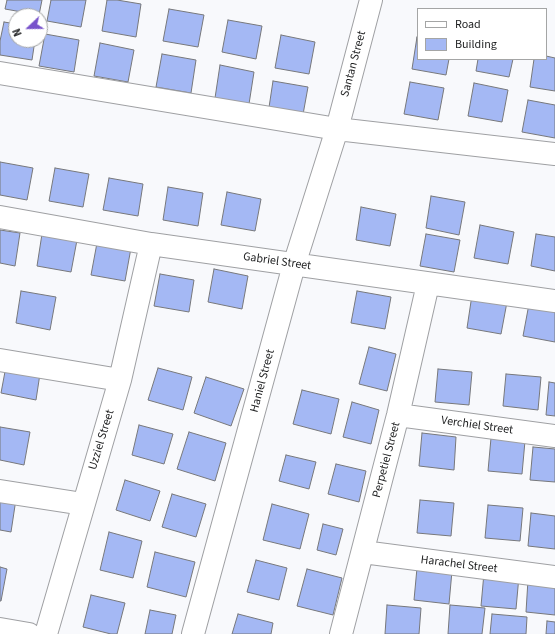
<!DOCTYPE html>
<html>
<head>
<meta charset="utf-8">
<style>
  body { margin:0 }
  #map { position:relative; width:555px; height:634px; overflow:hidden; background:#f8f9fc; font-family:"Source Sans 3",sans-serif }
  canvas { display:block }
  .legend { position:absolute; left:417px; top:8px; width:130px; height:52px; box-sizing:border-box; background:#fff; border:1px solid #a4a5a5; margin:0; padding:5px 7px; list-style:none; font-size:12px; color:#1c1d1e }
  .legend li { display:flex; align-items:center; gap:8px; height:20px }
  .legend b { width:20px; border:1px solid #a4a5a5 }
  .north { position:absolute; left:8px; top:8px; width:40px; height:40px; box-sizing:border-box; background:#fff; border:1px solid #a4a5a5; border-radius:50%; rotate:248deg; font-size:11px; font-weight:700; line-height:16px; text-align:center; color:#1c1d1e }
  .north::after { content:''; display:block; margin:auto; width:14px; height:18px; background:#7751cb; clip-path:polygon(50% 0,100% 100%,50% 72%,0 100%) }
</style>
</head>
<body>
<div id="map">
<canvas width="555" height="634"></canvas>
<ul class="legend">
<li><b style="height:5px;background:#fff"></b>Road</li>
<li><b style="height:11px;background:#a4b8f4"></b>Building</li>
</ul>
<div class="north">N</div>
</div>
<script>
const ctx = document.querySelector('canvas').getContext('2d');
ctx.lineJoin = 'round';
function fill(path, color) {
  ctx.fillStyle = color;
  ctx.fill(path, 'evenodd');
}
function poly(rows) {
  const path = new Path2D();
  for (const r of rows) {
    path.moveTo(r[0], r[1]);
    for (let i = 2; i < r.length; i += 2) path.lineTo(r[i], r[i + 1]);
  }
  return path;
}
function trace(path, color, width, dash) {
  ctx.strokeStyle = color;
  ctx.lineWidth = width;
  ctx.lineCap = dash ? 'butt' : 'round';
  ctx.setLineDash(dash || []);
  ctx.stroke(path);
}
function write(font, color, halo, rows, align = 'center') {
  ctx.font = font + ' "Source Sans 3",sans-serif';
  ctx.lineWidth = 4;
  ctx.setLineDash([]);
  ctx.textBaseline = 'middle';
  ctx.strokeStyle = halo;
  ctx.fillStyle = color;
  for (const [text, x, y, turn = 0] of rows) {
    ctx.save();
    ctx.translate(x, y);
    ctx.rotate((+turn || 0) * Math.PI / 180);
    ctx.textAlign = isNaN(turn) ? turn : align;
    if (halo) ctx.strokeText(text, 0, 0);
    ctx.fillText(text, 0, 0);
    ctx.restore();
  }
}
const building = poly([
  [7,0,42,0,39,15,5,9,7,0],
  [51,0,86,0,81,27,47,21,51,0],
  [107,0,117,0,141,4,136,37,102,31,107,0],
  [169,9,204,15,198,47,163,41,169,9],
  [228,20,262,26,256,59,222,52,228,20],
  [4,22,16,24,16,40,35,40,32,60,0,55,0,41,4,22],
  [45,34,79,40,74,72,39,66,45,34],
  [281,35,315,42,309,74,275,68,281,35],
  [417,37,418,59,449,59,446,75,412,69,417,37],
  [100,43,134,50,128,82,94,76,100,43],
  [162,54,196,60,191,93,156,87,162,54],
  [546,56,555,58,555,91,530,87,534,59,546,59,546,56],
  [478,59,513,59,509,77,476,71,478,59],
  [220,65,254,72,249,104,215,98,220,65],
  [273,81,308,87,302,120,268,114,273,81],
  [410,82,444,88,438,120,404,114,410,82],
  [474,83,508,90,502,122,468,116,474,83],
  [528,100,555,105,555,138,522,132,528,100],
  [0,162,33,168,27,200,0,195,0,162],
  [55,168,89,174,83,207,49,201,55,168],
  [109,178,143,184,138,216,103,210,109,178],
  [168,187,203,193,198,226,163,220,168,187],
  [227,192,261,199,255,231,221,225,227,192],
  [431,196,465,202,459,235,426,228,431,196],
  [361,207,396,214,390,246,356,240,361,207],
  [480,225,514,232,508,264,474,258,480,225],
  [0,230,20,233,15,266,0,263,0,230],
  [42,234,77,240,71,272,37,266,42,234],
  [426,234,460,240,454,272,420,266,426,234],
  [536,234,555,237,555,271,531,266,536,234],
  [97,243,131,248,125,281,91,275,97,243],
  [214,269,248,276,242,309,208,302,214,269],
  [160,274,194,280,189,312,154,306,160,274],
  [21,291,56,297,50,330,16,323,21,291],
  [357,291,391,297,385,329,351,323,357,291],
  [472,295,507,302,501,334,467,328,472,295],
  [529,304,555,309,555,342,523,336,529,304],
  [369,347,396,354,387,391,359,384,369,347],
  [7,361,41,367,36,400,1,393,7,361],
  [158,368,192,377,183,410,148,400,158,368],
  [438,369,472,372,469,405,435,402,438,369],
  [506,374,541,377,538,410,503,406,506,374],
  [206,377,244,389,231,426,194,413,206,377],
  [549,382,555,383,555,416,546,415,549,382],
  [302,390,339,399,331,434,293,424,302,390],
  [352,402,379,410,371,444,343,437,352,402],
  [139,425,173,434,164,464,132,455,139,425],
  [0,427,30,432,24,465,0,460,0,427],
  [189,432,226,443,215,481,177,469,189,432],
  [422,433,456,437,454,470,419,466,422,433],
  [491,438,525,441,522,474,488,471,491,438],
  [533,447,555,449,555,482,530,480,533,447],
  [286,455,316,462,309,489,279,481,286,455],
  [336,464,366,471,359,502,328,494,336,464],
  [125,480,160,491,150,521,116,510,125,480],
  [172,494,206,504,196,537,162,527,172,494],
  [0,496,16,499,11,532,0,530,0,496],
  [420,500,454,503,451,536,417,533,420,500],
  [272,504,309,514,300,549,263,540,272,504],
  [488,505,523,508,520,541,485,538,488,505],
  [531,513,555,516,555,549,528,546,531,513],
  [323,524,343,529,336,555,317,550,323,524],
  [109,532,142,541,133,578,100,570,109,532],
  [155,552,195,562,186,597,147,587,155,552],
  [256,560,287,568,279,600,247,592,256,560],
  [0,567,7,569,1,601,0,601,0,567],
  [417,568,452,571,449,604,414,600,417,568],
  [307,569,342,578,333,615,297,606,307,569],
  [484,573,519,576,516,609,481,606,484,573],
  [528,580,555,582,555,615,526,612,528,580],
  [91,595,125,603,117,634,111,634,83,627,91,595],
  [387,605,421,608,419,634,385,634,387,605],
  [450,605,485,608,482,634,448,634,450,605],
  [150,610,176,615,172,634,145,634,150,610],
  [238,614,273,623,271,634,232,634,238,614],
  [492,614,527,617,526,634,490,634,492,614],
  [547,621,555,622,555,634,546,634,547,621]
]);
const street = poly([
  [0,73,337,129,555,154],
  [0,217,151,244,555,301],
  [0,360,120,380],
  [398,415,555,436],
  [0,491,83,504],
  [363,552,555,577],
  [0,629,29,634],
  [46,634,120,380,151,244],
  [193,634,294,265,337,129,371,0],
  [341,634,398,415,428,284]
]);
const streetNames = [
  ["Santan Street",354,64,-75],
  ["Gabriel Street",277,262,8],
  ["Haniel Street",263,381,-75],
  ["Verchiel Street",477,426,8],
  ["Uzziel Street",102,440,-73],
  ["Perpetiel Street",387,460,-75],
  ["Harachel Street",459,565,7]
];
fill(building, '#a4b8f4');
trace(building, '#77787b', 1);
trace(street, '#9fa0a3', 24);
trace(street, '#fff', 22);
write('12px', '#1c1d1e', '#fff', streetNames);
</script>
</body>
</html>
